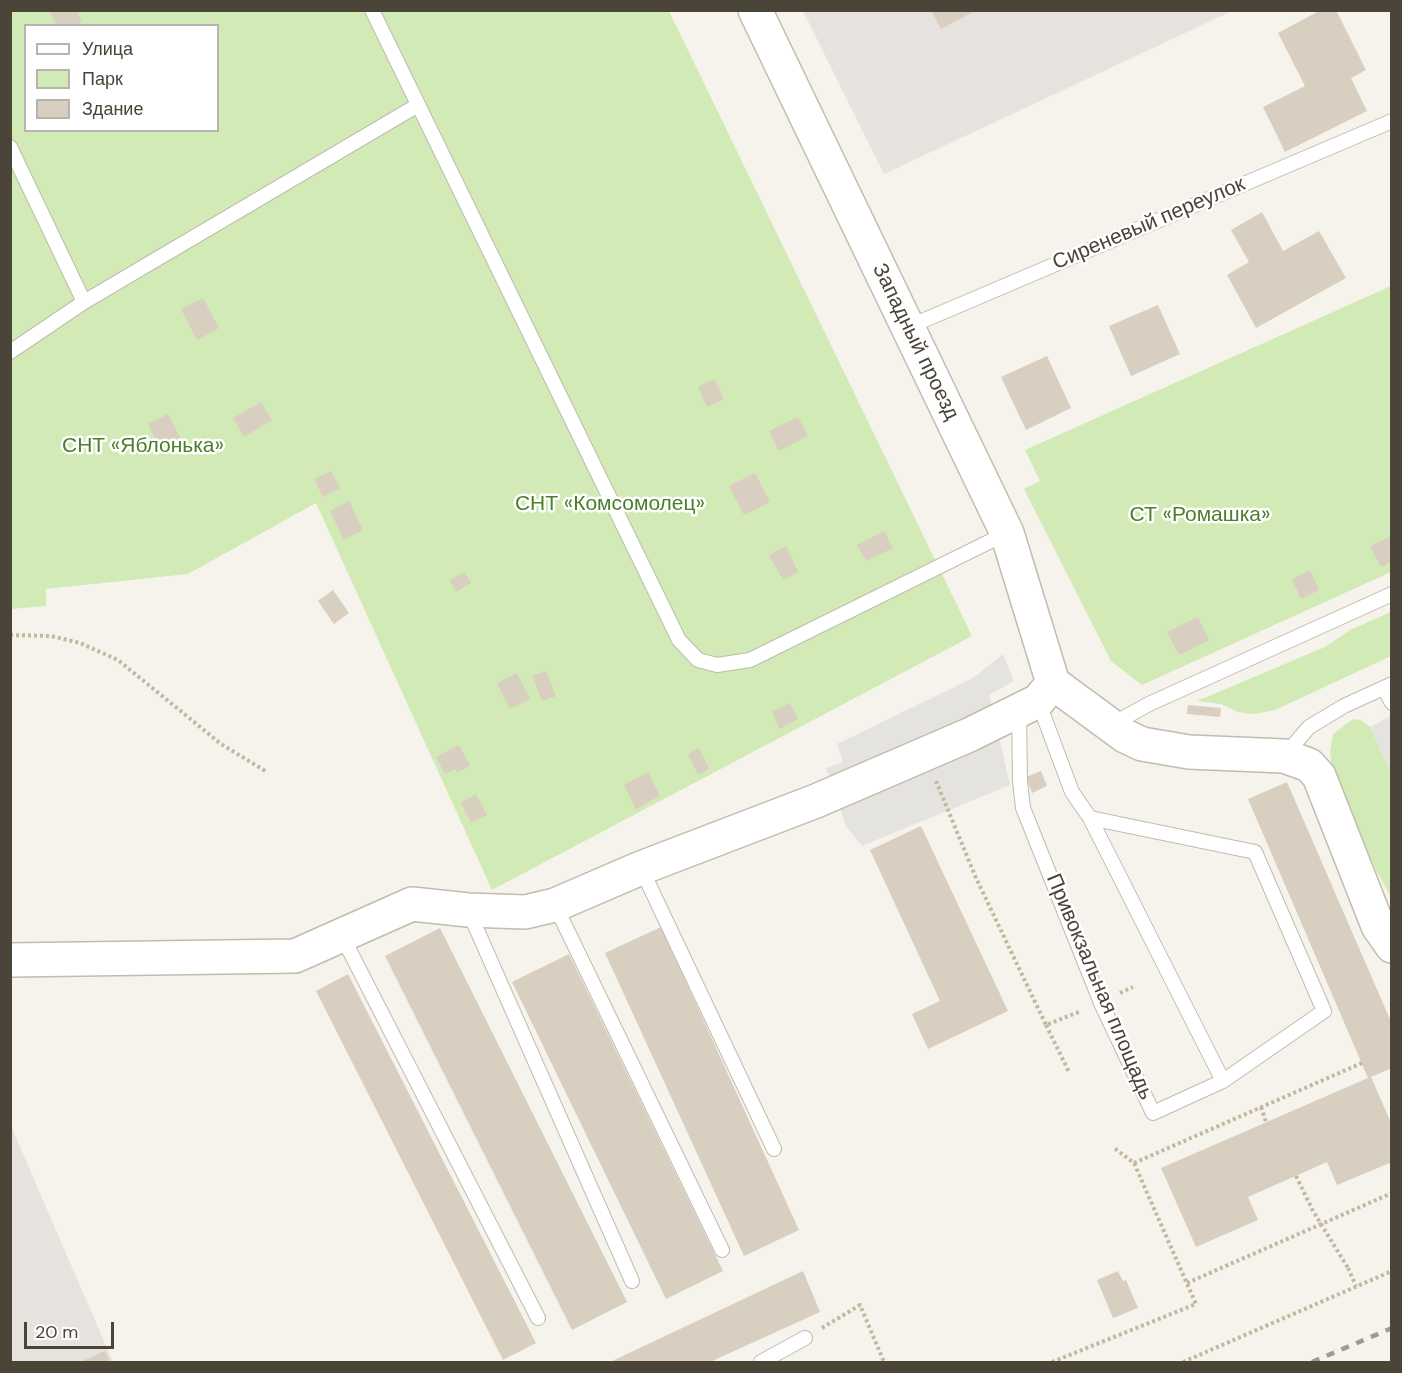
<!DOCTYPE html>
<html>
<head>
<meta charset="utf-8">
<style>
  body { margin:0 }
  #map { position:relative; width:1402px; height:1373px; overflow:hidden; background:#f6f3ec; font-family:"DM Sans",sans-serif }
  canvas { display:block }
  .frame { position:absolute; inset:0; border:12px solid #4b4439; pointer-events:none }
  .legend { position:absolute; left:24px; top:24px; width:195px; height:108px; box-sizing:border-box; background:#fff; border:2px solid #b7b4b0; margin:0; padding:8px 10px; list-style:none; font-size:18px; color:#4b4439 }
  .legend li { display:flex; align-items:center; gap:12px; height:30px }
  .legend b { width:30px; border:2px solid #b7b4b0 }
  .scale { position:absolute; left:24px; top:1322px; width:90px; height:27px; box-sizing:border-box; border:3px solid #4b4439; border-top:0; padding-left:8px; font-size:18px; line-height:21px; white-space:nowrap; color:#4b4439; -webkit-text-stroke:4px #fff; paint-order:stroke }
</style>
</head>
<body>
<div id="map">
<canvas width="1402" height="1373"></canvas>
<div class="frame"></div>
<ul class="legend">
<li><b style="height:8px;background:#fff"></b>Улица</li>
<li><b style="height:16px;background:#d2eab5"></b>Парк</li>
<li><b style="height:16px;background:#d8cfc1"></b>Здание</li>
</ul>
<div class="scale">20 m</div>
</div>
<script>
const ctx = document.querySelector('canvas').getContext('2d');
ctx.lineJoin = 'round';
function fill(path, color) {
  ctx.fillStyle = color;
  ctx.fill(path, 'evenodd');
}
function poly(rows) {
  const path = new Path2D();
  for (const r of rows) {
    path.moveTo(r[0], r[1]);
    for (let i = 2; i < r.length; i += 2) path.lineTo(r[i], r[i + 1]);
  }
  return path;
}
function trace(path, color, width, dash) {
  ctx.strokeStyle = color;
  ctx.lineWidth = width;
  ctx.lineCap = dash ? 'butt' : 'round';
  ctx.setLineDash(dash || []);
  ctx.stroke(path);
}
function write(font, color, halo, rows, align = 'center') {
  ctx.font = font + ' "DM Sans",sans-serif';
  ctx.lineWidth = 5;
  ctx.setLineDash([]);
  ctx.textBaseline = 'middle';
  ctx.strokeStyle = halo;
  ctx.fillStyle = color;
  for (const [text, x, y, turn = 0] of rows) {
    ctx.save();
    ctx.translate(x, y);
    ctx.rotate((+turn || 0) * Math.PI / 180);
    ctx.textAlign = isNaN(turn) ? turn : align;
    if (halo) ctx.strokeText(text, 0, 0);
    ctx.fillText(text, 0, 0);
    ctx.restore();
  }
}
const industrial = poly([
  [803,11,1232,11,884,174],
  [11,1126,113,1362,11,1362]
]);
const green = poly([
  [10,11,669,11,972,636,492,890,316,503,188,574,46,589,46,606,11,609],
  [26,26,218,26,218,130,26,130],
  [1391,286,1391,572,1142,685,1111,661,1024,489,1040,481,1025,450],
  [1391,612,1391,656,1275,710,1254,714,1238,712,1221,704,1197,701,1325,647,1350,630],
  [1353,719,1361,720,1370,727,1391,772,1391,897,1376,870,1332,769,1330,753,1333,734]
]);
const parking = poly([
  [1003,654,1014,681,989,695,1010,785,862,846,846,826,826,768,843,762,837,744,973,678],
  [1391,716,1391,772,1370,727]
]);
const building = poly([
  [49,10,76,10,82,22,75,26,57,26],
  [931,10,970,10,971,13,941,29],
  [1321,10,1336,10,1366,70,1351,78,1367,111,1285,152,1263,107,1305,86,1278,33],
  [1262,212,1283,251,1319,231,1346,278,1256,328,1227,275,1249,262,1231,230],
  [203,298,219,328,197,340,181,309],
  [1158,305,1180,354,1131,376,1109,326],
  [1047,356,1071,408,1026,430,1001,377],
  [714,379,724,399,707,407,698,387],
  [261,402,272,420,244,437,233,418],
  [168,414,184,445,163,456,148,424],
  [798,417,808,436,779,451,769,431],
  [331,471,340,488,323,497,314,479],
  [755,473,770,502,744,515,729,486],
  [349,501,363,530,344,540,330,511],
  [884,531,893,548,866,561,857,545],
  [1392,535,1392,561,1381,567,1370,547],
  [786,546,798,572,783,580,769,555],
  [1310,570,1319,590,1301,599,1292,579],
  [465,572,471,583,456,592,450,580],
  [333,590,349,613,334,624,318,601],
  [1198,617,1209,640,1179,655,1167,632],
  [546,671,556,696,542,701,532,676],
  [517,673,530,699,510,709,497,683],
  [790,703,798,719,780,729,772,712],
  [1188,705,1221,708,1220,717,1187,714],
  [459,745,470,766,457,773,455,769,445,774,436,757],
  [699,748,709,769,698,775,688,754],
  [1041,771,1047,786,1032,793,1026,777],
  [648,772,660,796,636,809,624,785],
  [1287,782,1392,1024,1392,1068,1371,1077,1392,1125,1392,1162,1337,1185,1327,1162,1248,1197,1258,1220,1196,1247,1161,1168,1368,1078,1248,799],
  [476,794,487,815,471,823,461,803],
  [921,826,1008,1011,928,1049,912,1014,940,1001,870,850],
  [661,927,799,1230,744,1256,605,953],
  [440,928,627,1302,572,1330,385,956],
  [569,954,723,1271,666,1299,512,982],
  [348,974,536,1343,503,1360,316,991],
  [803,1271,820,1312,710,1362,610,1362],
  [1118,1271,1123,1281,1126,1280,1138,1308,1113,1318,1097,1280],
  [105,1351,110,1362,80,1362]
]);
const path = poly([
  [10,635,51,636,80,643,118,660,221,744,267,772],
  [936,781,976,878,1046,1025,1081,1011],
  [1120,993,1133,987],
  [1046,1025,1069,1072],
  [1261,1107,1266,1122],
  [1134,1163,1362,1063],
  [1348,1268,1356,1286],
  [1187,1283,1392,1193],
  [822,1328,860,1305,884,1362],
  [1052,1362,1196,1304,1134,1163,1113,1147],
  [1183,1362,1392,1271]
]);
const service = poly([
  [372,10,679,640,698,660,717,665,750,660,1007,533],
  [10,147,84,302],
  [908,327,1392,121],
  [10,352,84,302,418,105],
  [1384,688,1392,703],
  [1038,701,1072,792,1090,818,1255,852,1324,1011,1223,1081],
  [1019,712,1020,781,1023,808,1101,1003,1153,1113,1223,1081,1090,818],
  [1111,725,1149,704,1392,594],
  [1285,755,1309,727,1344,706,1392,684],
  [641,868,774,1149],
  [555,905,722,1250],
  [469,912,632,1281],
  [342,936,538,1318],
  [761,1362,805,1338]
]);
const tertiary = poly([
  [755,10,1007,533,1053,683],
  [1053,683,1125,736,1142,744,1189,752,1284,756,1309,765,1319,776,1378,926,1392,946],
  [10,960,295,956,412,904,468,910,525,912,555,905,641,868,816,801,969,735,1038,701,1053,683]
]);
const rail = poly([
  [1312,1362,1392,1328]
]);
const pathBridge = poly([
  [1296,1176,1313,1211,1348,1268]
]);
const streetNames = [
  ["Сиреневый переулок",1149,224,-23],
  ["Западный проезд",915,342,64],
  ["Привокзальная площадь",1099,987,67]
];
const parkNames = [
  ["СНТ «Яблонька»",143,446],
  ["СНТ «Комсомолец»",610,504],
  ["СТ «Ромашка»",1200,515]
];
fill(industrial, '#e6e2dd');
fill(green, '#d2eab5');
fill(parking, '#e5e3e0');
fill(building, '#d8cfc1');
trace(service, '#c2bbae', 16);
trace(tertiary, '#c2bbae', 36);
trace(path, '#c4b79f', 4, [3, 3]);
trace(service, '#fff', 14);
trace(tertiary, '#fff', 33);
trace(rail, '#9a9a9a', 4.5, [8, 8]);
trace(pathBridge, '#c4b79f', 4, [3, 3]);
write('21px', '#4b4439', '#fff', streetNames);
write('21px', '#4a7f2a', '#fff', parkNames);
</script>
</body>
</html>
